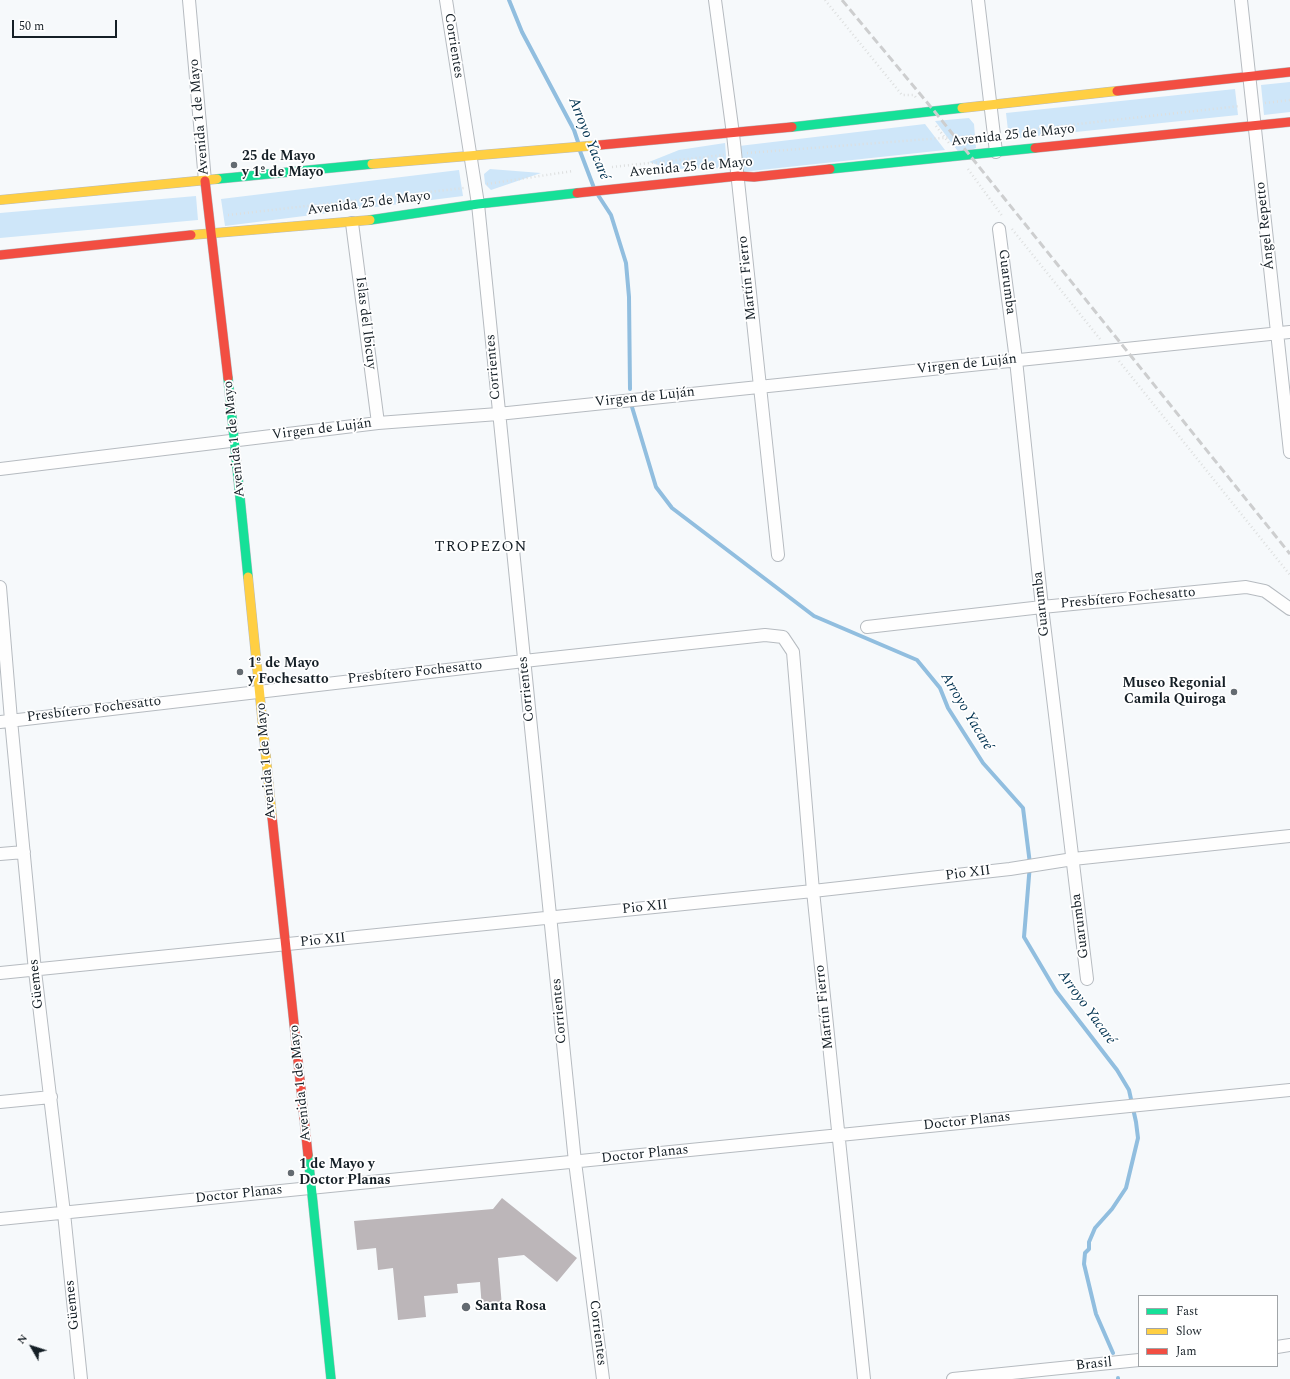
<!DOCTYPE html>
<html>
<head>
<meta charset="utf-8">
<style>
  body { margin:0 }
  #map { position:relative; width:1290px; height:1379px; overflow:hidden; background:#f6f9fb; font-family:Spectral,serif }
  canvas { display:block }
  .legend { position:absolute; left:1138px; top:1295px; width:140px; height:72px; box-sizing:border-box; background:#fff; border:1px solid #a1a5a8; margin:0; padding:5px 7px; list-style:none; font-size:12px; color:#151f26 }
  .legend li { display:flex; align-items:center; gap:8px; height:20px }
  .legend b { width:20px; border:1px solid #a1a5a8 }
  .north { position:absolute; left:12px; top:1327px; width:40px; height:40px; -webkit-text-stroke:3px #fff; paint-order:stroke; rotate:309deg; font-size:11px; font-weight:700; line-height:16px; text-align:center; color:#151f26 }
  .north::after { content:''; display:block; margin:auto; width:14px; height:18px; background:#151f26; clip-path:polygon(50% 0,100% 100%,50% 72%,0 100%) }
  .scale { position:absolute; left:12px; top:20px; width:105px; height:18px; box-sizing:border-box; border:2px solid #151f26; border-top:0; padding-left:5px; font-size:12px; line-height:14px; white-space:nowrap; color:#151f26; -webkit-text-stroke:3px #fff; paint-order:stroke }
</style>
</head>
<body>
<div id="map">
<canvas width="1290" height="1379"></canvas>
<ul class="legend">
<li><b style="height:5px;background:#16e098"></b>Fast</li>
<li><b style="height:5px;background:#ffcf43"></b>Slow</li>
<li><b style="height:5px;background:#f24e42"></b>Jam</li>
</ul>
<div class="north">N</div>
<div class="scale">50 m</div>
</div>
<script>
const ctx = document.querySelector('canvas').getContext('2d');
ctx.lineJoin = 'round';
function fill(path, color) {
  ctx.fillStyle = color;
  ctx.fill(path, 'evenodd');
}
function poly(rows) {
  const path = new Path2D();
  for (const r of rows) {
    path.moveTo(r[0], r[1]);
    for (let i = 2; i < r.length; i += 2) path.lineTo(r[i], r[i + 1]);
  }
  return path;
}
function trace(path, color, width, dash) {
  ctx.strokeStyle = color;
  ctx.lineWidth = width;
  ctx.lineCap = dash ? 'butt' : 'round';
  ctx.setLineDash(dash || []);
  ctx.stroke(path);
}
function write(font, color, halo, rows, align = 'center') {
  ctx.font = font + ' Spectral,serif';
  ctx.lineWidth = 3.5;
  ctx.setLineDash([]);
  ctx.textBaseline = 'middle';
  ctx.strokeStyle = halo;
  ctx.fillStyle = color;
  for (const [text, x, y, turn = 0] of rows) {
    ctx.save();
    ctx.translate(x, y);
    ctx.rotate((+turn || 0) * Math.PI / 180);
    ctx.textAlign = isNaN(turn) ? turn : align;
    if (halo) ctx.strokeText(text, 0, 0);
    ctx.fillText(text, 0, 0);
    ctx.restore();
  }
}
const green = poly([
  [1290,82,1290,112,1264,115,1261,85],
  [1235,89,1238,115,1009,139,1006,113],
  [969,118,974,124,976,148,960,154,935,121],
  [925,124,945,150,742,172,739,146],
  [725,143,727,168,671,169,649,162,679,150],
  [490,169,541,173,491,190,485,184,484,174],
  [459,170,463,196,225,226,221,199],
  [196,196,198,220,0,238,0,213]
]);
const stream = poly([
  [509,0,522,32,574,130,578,142],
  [580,151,594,188],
  [598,195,611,215,626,263,629,297,630,389],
  [632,407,656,487,672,508,814,616,917,660,940,688,948,708,983,763,1023,808,1030,864,1024,937,1056,991,1117,1070,1129,1090,1136,1122,1138,1138,1126,1188,1112,1209,1095,1228,1089,1242,1089,1249,1085,1253,1084,1264,1096,1314,1113,1353],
  [1118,1378,1118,1379]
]);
const building = poly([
  [502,1198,577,1258,557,1282,524,1255,498,1258,502,1307,482,1309,480,1282,457,1284,458,1293,424,1296,426,1317,398,1320,393,1268,378,1270,376,1248,357,1250,354,1221,493,1209]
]);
const path = poly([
  [825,0,902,95,914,95,917,99],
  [1265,103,1290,100],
  [936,126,949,143],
  [1006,132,1240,106],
  [747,153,981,135],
  [612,167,724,155],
  [968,169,1003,217],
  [487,184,573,171],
  [228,215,464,188],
  [1012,229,1100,339],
  [1119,361,1290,575]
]);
const street = poly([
  [189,0,205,181],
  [446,0,478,204,575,1162,603,1379],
  [715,0,733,134,778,555],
  [978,0,996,152],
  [1241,0,1290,452],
  [352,223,378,423],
  [999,229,1016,360,1042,607,1087,979],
  [0,469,378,423,498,414,1290,332],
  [0,587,11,720,35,971,64,1213,81,1379],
  [867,627,1042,607,1246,587,1265,591,1290,609],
  [0,722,524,661,765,635,783,637,793,652,813,891,864,1379],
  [0,854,24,852],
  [0,973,813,891,1010,869,1073,859,1290,836],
  [0,1102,51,1097],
  [0,1219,1290,1090],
  [1277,1347,1290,1345],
  [953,1379,1139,1360]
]);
const fast = poly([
  [792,127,962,108],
  [830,169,1035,148],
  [217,179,372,164],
  [370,220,478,204,577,193],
  [228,378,248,577],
  [308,1155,331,1379]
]);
const slow = poly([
  [962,108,1117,91],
  [372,164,600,145],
  [0,200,217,179],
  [191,235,370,220],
  [248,577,272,817]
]);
const jam = poly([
  [1117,91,1290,72],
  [600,145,792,127],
  [1035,148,1290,122],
  [205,181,228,378],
  [577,193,738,176,754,177,830,169],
  [0,255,191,235],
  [272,817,308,1155]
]);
const rail = poly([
  [842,0,935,112,1290,554]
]);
const markers = [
  [234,165,4,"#646b71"],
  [240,672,4,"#646b71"],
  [1234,692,4,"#646b71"],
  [291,1173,4,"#646b71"],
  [466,1307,5,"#646b71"]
];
const streetNames = [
  ["Corrientes",453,46,81],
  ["Avenida 1 de Mayo",200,117,-95],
  ["Avenida 25 de Mayo",1013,136,-6],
  ["Avenida 25 de Mayo",691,168,-5],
  ["Avenida 25 de Mayo",369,204,-7],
  ["Ángel Repetto",1266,226,-96],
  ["Martín Fierro",748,278,-96],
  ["Guarumba",1006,282,83],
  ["Islas del Ibicuy",365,323,83],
  ["Virgen de Luján",967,365,-6],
  ["Corrientes",494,367,-95],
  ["Virgen de Luján",645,398,-6],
  ["Virgen de Luján",322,430,-7],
  ["Avenida 1 de Mayo",235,439,-96],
  ["Presbítero Fochesatto",1128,599,-5],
  ["Guarumba",1042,604,-96],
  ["Presbítero Fochesatto",415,673,-6],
  ["Corrientes",527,689,-96],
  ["Presbítero Fochesatto",94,710,-7],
  ["Avenida 1 de Mayo",267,761,-95],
  ["Pio XII",968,874,-7],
  ["Pio XII",645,908,-6],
  ["Guarumba",1081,926,-97],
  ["Pio XII",323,941,-6],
  ["Güemes",37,984,-96],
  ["Martín Fierro",825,1007,-96],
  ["Corrientes",560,1011,-95],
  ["Avenida 1 de Mayo",301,1083,-96],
  ["Doctor Planas",967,1122,-6],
  ["Doctor Planas",645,1155,-6],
  ["Doctor Planas",239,1195,-6],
  ["Güemes",73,1305,-96],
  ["Corrientes",597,1333,83],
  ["Brasil",1094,1365,-6]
];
const poiNames = [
  ["25 de Mayo",242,157],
  ["y 1º de Mayo",242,173],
  ["1º de Mayo",248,664],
  ["y Fochesatto",248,680],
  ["Museo Regonial",1226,684,"right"],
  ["Camila Quiroga",1226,700,"right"],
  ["1 de Mayo y",299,1165],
  ["Doctor Planas",299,1181],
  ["Santa Rosa",475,1307]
];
const waterNames = [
  ["Arroyo Yacaré",588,139,68],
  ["Arroyo Yacaré",966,712,59],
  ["Arroyo Yacaré",1086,1008,54]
];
const neighbourhoodNames = [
  ["TROPEZON",481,548]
];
fill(green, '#cee6f9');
trace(stream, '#91bedf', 4);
fill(building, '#bcb6b9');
trace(street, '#b6bbc0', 14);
trace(fast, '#b6bbc0', 10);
trace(slow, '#b6bbc0', 10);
trace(jam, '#b6bbc0', 10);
trace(path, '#dddfdf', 2.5, [1, 3]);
trace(street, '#fefefe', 12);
trace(fast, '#16e098', 9);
trace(slow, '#ffcf43', 9);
trace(jam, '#f24e42', 9);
trace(rail, '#cdcecf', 3, [8, 4]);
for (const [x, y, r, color] of markers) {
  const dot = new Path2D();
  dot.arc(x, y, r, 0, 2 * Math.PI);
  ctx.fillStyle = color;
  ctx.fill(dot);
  trace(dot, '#fff', 1.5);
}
write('14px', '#151f26', '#fff', streetNames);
write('bold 14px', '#151f26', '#fff', poiNames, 'left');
write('italic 15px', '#003250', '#fff', waterNames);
ctx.letterSpacing = '1px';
write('15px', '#151f26', '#fff', neighbourhoodNames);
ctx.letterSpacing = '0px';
</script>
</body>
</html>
